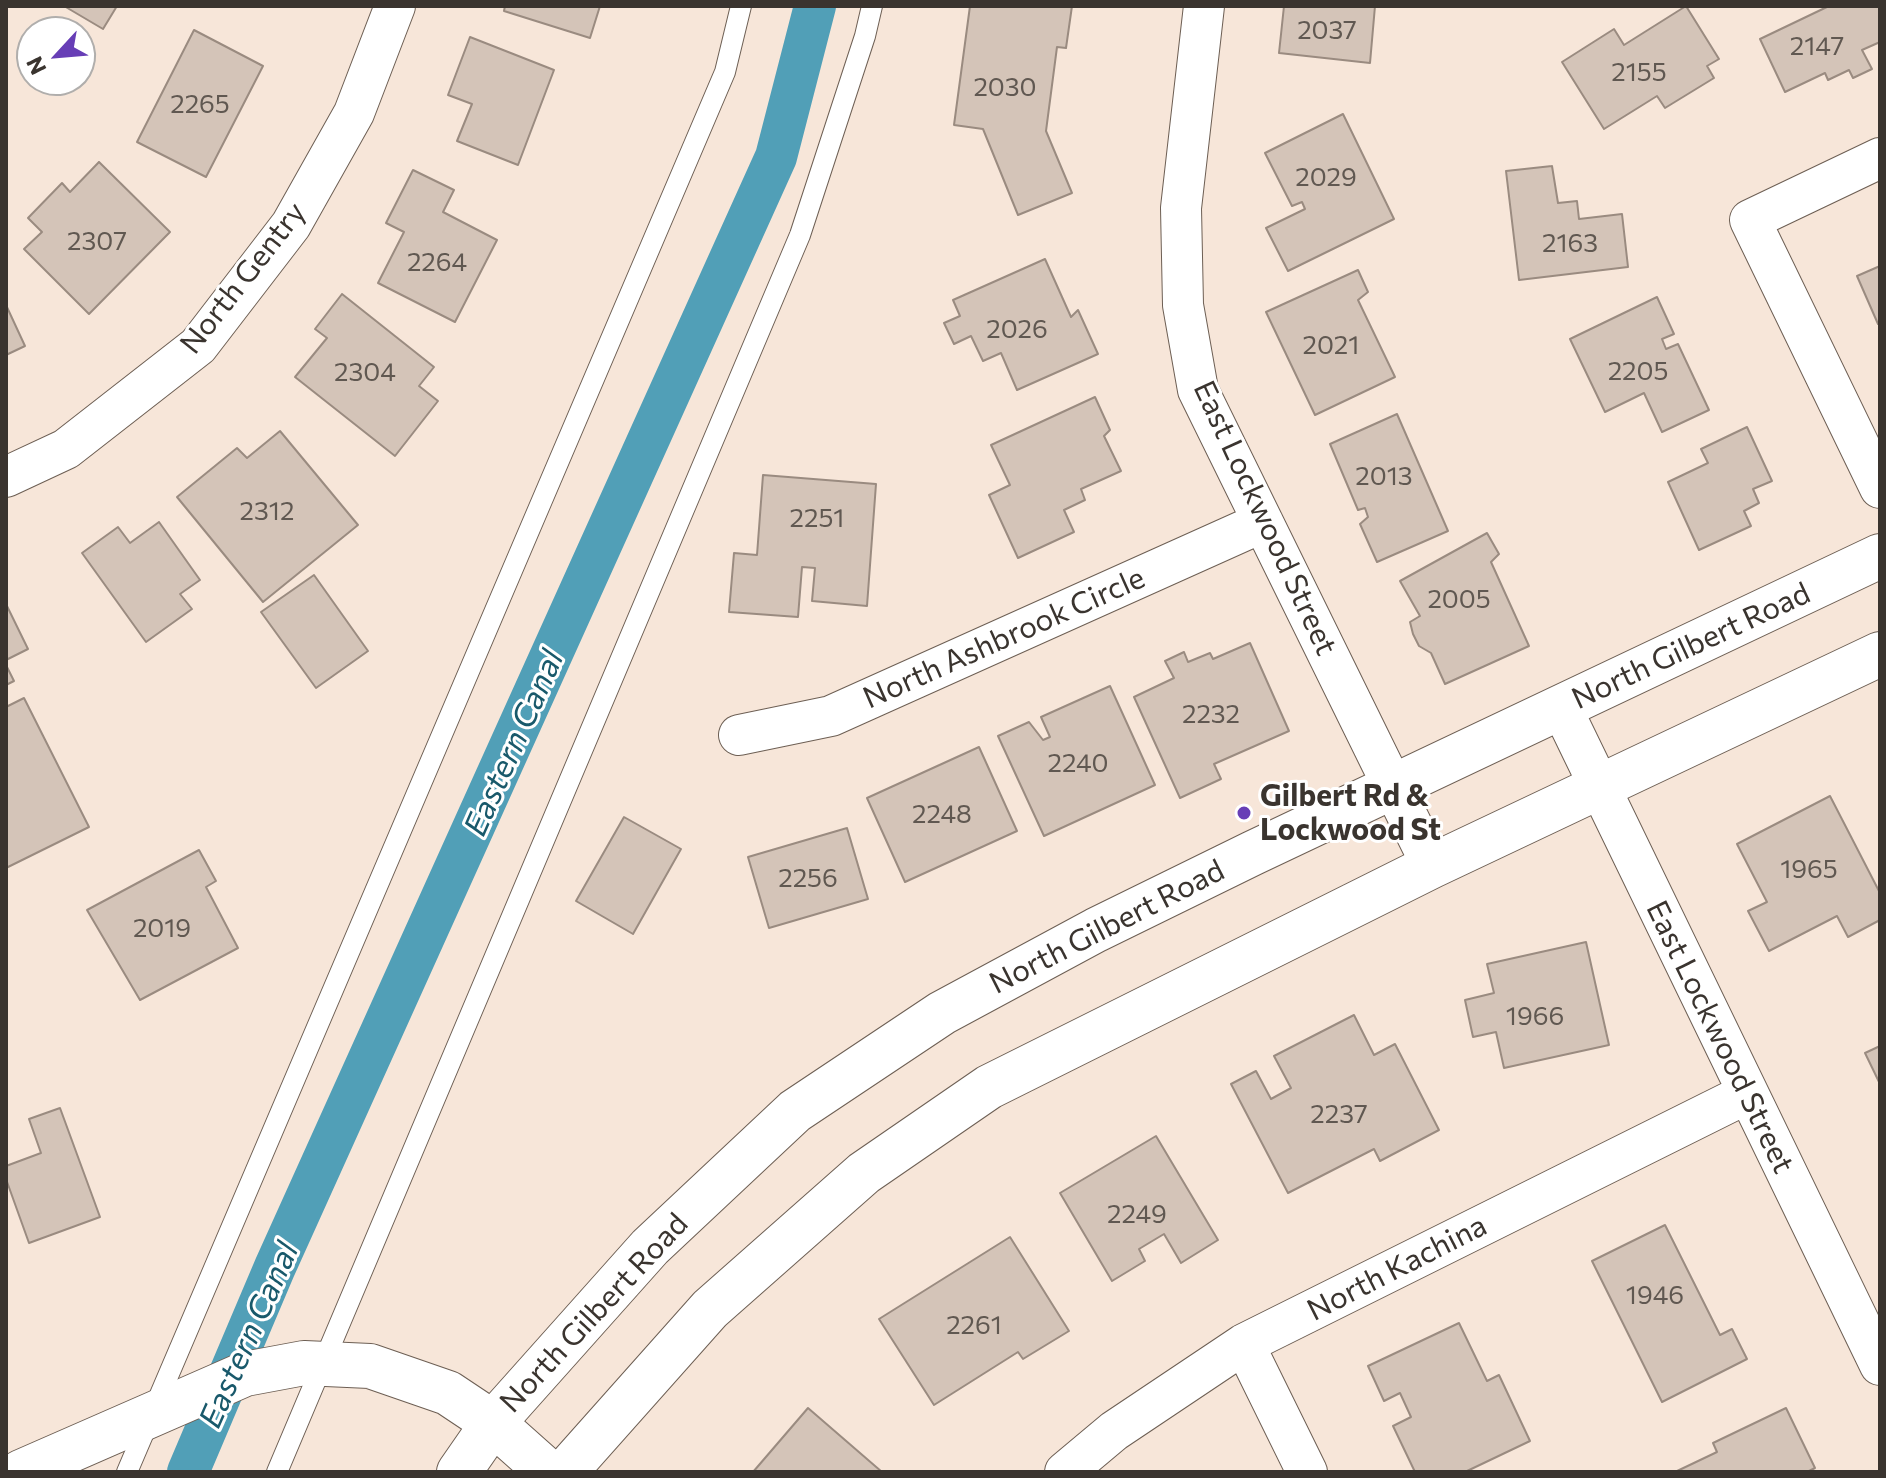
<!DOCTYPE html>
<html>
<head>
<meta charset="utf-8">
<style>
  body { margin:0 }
  #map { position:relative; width:1886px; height:1478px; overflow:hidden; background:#f7e6d9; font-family:Commissioner,sans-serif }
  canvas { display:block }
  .frame { position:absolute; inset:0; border:8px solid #3a342f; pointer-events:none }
  .north { position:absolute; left:16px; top:16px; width:80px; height:80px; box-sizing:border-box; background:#fff; border:2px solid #b0aeac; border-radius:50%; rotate:244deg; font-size:22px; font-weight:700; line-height:32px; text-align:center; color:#3a342f }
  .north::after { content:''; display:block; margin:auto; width:28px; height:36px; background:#673eb6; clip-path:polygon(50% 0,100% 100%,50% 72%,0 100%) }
</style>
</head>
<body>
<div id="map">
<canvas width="1886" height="1478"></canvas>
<div class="frame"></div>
<div class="north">N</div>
</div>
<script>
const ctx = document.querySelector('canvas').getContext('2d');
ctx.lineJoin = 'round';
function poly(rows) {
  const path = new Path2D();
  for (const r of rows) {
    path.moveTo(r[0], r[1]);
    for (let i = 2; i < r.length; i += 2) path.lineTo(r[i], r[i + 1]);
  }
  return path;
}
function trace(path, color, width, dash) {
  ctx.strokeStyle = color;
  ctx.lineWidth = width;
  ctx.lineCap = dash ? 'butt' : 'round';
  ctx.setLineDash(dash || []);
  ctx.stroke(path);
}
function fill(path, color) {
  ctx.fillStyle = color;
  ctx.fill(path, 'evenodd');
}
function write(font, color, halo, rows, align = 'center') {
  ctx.font = font + ' Commissioner,sans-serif';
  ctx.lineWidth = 6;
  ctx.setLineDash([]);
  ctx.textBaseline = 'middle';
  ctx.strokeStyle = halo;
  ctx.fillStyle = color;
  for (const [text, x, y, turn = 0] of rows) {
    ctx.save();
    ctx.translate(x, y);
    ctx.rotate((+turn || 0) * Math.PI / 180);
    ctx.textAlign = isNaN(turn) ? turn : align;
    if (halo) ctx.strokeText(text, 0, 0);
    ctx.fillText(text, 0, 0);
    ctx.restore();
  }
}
const canal = poly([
  [188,1472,275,1267,776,157,815,6]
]);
const building = poly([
  [64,6,117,6,103,29,64,6],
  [505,6,600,6,590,38,504,11,505,6],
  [970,6,1072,6,1066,48,1057,47,1046,131,1072,193,1018,215,983,129,954,125,970,6],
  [1284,6,1375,6,1370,63,1279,53,1284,6],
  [1686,6,1719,59,1707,66,1714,78,1665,108,1657,96,1604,129,1562,62,1614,29,1624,45,1686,6],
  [1880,6,1880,42,1862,50,1872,69,1853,78,1849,70,1828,80,1825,73,1785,92,1760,39,1829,6,1880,6],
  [194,30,263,66,206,177,137,142,194,30],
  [470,37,554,70,518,165,457,141,472,104,448,95,470,37],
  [1343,114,1394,219,1288,271,1266,228,1305,209,1302,202,1292,206,1265,153,1343,114],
  [99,162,170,232,89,314,24,249,42,232,28,218,62,183,70,192,99,162],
  [1552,166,1558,203,1577,201,1579,219,1622,214,1628,267,1519,280,1506,171,1552,166],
  [413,170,454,190,443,212,497,240,455,322,378,283,404,232,386,223,413,170],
  [1045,259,1071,317,1078,310,1098,354,1017,390,1001,353,983,361,971,336,954,344,944,323,960,316,953,300,1045,259],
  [1880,266,1880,324,1878,324,1857,276,1880,266],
  [1358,270,1368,292,1358,300,1395,377,1315,415,1266,312,1358,270],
  [342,294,434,367,419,386,438,401,395,456,295,377,327,338,315,329,342,294],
  [1657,297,1674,334,1662,339,1666,349,1678,344,1709,410,1662,432,1644,393,1605,412,1570,339,1657,297],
  [6,305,25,346,6,355,6,305],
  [1095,397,1110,430,1104,436,1121,471,1081,489,1085,500,1064,510,1074,532,1018,558,989,495,1010,485,991,445,1095,397],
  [1397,414,1448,531,1377,562,1360,524,1368,517,1365,508,1358,510,1330,444,1397,414],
  [1747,427,1772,481,1753,489,1759,503,1744,511,1751,526,1699,550,1668,482,1708,463,1701,449,1747,427],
  [280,431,358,525,263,602,177,497,237,448,247,458,280,431],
  [763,475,876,484,867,606,812,601,815,568,802,567,798,617,729,612,734,553,757,555,763,475],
  [159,522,200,580,180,594,192,609,146,642,82,553,118,527,130,543,159,522],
  [1487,533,1499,554,1491,562,1529,646,1445,684,1431,653,1419,646,1413,634,1410,622,1420,616,1400,581,1487,533],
  [314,575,368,651,316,688,261,612,314,575],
  [6,604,28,649,6,660,6,604],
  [1250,643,1289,731,1214,764,1221,779,1180,798,1134,697,1174,678,1165,661,1184,652,1188,662,1210,653,1213,659,1250,643],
  [6,665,14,681,6,685,6,665],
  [1110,686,1155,785,1044,836,998,736,1029,722,1043,740,1050,737,1041,717,1110,686],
  [24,698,89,827,6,868,6,707,24,698],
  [979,747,1017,831,905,882,867,798,979,747],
  [1830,796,1880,893,1880,920,1848,937,1837,916,1769,951,1748,911,1767,902,1737,844,1830,796],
  [624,817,681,849,633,934,576,901,624,817],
  [847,828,868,899,769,928,748,857,847,828],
  [199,850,216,881,206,887,238,948,140,1000,87,910,199,850],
  [1586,942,1609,1045,1504,1068,1496,1032,1473,1037,1465,1000,1494,993,1487,964,1586,942],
  [1354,1015,1374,1055,1395,1044,1439,1130,1380,1161,1374,1149,1288,1193,1231,1084,1256,1071,1271,1099,1291,1088,1274,1056,1354,1015],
  [1880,1046,1880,1084,1865,1053,1880,1046],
  [60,1108,100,1217,29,1243,6,1179,6,1166,41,1153,29,1119,60,1108],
  [1156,1136,1218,1240,1181,1263,1164,1234,1139,1249,1145,1261,1112,1281,1060,1193,1156,1136],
  [1665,1225,1720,1335,1732,1329,1747,1359,1662,1402,1592,1261,1665,1225],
  [1010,1237,1069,1331,1023,1359,1018,1352,934,1405,879,1319,1010,1237],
  [1459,1323,1487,1381,1499,1375,1530,1441,1465,1472,1415,1472,1393,1426,1411,1417,1400,1393,1384,1401,1368,1366,1459,1323],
  [808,1408,882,1472,753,1472,808,1408],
  [1786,1408,1815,1468,1807,1472,1675,1472,1717,1452,1713,1443,1786,1408]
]);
const lane = poly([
  [127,1472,725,72,741,6],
  [277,1472,800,235,865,36,872,6]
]);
const street = poly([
  [1204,6,1181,208,1183,305,1198,390,1432,866],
  [1880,158,1750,220,1880,488],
  [6,477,66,449,198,346,291,225,354,113,395,6],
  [1561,707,1880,1365],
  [739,735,831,716,1263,522],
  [1244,1344,1307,1472],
  [1065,1472,1114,1431,1244,1344,1746,1094]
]);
const secondary = poly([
  [21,1472,245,1374,304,1363,370,1366,448,1393,493,1423,548,1472]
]);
const primary = poly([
  [459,1472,493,1423,650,1247,795,1111,942,1013,1096,930,1253,853,1880,556],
  [565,1472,710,1309,864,1173,989,1087,1432,866,1880,654]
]);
const markers = [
  [1244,813,8,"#673eb6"]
];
const numberNames = [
  ["2037",1327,30],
  ["2147",1817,46],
  ["2155",1639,72],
  ["2030",1005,87],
  ["2265",200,104],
  ["2029",1326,177],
  ["2307",97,241],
  ["2163",1570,243],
  ["2264",437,262],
  ["2026",1017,329],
  ["2021",1331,345],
  ["2205",1638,371],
  ["2304",365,372],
  ["2013",1384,476],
  ["2312",267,511],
  ["2251",817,518],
  ["2005",1459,599],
  ["2232",1211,714],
  ["2240",1078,763],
  ["2248",942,814],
  ["1965",1809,869],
  ["2256",808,878],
  ["2019",162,928],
  ["1966",1535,1016],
  ["2237",1339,1114],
  ["2249",1137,1214],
  ["1946",1655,1295],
  ["2261",974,1325]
];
const streetNames = [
  ["North Gentry",243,278,-52],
  ["East Lockwood Street",1265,518,65],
  ["North Ashbrook Circle",1004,638,-24],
  ["North Gilbert Road",1691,646,-25],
  ["North Gilbert Road",1107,927,-27],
  ["East Lockwood Street",1720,1037,64],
  ["North Kachina",1397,1268,-27],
  ["North Gilbert Road",594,1313,-47]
];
const poiNames = [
  ["Gilbert Rd &",1260,796],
  ["Lockwood St",1260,830]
];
const waterNames = [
  ["Eastern Canal",514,743,-66],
  ["Eastern Canal",249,1335,-66]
];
trace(canal, '#519fb7', 42);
fill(building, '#d4c4b8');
trace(building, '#9a8b80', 2);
trace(lane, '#6d5f54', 22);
trace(street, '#6d5f54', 42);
trace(secondary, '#6d5f54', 46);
trace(primary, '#6d5f54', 46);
trace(lane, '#fff', 20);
trace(street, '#fff', 40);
trace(secondary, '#fff', 44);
trace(primary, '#fff', 44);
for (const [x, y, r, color] of markers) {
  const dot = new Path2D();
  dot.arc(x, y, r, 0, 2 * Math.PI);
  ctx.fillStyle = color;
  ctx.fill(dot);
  trace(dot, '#fff', 3);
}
write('26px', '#605851', null, numberNames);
write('30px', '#3a342f', '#fff', streetNames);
write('bold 30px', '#3a342f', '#fff', poiNames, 'left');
write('italic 32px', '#19596b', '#fff', waterNames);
</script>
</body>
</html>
